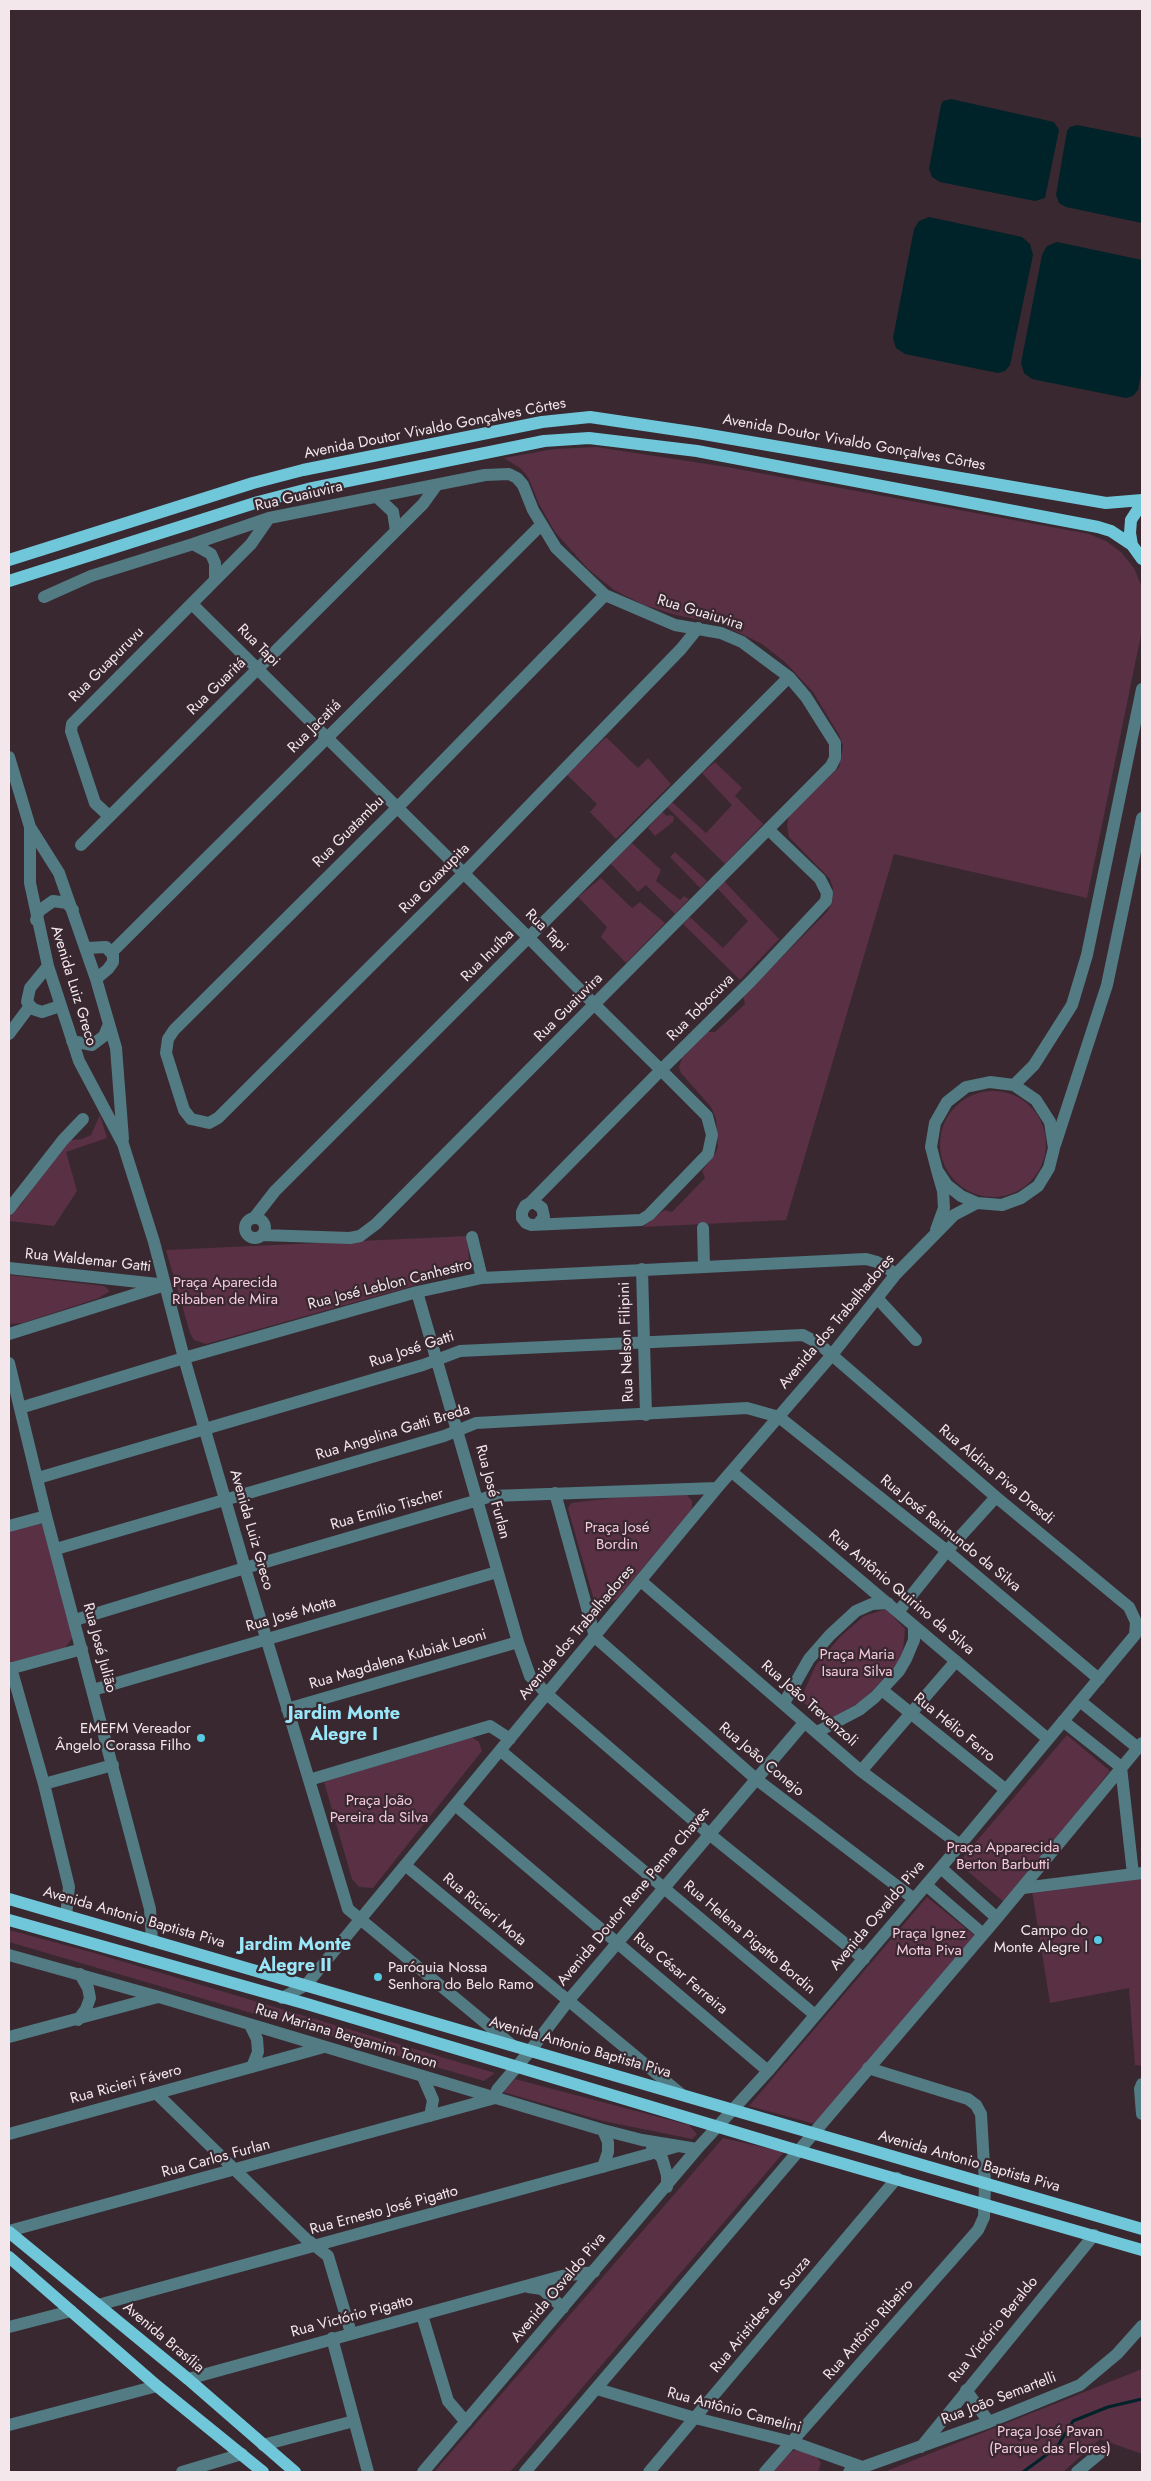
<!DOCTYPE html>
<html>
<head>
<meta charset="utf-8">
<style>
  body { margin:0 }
  #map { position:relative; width:1151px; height:2481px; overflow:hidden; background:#392830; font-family:Jost,sans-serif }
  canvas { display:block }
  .frame { position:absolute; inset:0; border:10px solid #f3e7ec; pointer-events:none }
</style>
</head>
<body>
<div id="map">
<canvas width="1151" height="2481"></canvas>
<div class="frame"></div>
</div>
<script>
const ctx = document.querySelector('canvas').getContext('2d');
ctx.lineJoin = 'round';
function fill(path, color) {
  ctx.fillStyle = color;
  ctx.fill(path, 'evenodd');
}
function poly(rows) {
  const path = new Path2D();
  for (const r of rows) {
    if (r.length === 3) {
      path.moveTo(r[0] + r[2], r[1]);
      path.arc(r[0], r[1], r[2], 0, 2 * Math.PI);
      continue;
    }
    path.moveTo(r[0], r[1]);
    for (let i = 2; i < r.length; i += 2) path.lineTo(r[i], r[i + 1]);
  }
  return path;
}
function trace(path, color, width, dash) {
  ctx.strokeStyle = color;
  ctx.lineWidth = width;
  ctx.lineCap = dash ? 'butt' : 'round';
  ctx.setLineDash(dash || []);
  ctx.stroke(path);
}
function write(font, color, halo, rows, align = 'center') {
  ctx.font = font + ' Jost,sans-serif';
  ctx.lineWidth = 4.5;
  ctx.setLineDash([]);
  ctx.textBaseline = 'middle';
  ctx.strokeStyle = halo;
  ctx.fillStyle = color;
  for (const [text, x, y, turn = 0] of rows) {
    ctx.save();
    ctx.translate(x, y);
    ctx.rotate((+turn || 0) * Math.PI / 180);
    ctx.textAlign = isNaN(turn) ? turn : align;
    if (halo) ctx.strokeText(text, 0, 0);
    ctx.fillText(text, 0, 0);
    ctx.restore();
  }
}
const green = poly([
  [596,447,727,467,1089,534,1106,541,1121,552,1134,568,1142,587,1142,630,1087,898,894,854,786,1220,643,1227,664,1210,672,1212,705,1178,702,1171,715,1154,718,1147,716,1119,711,1107,681,1073,679,1067,682,1058,707,1032,715,1032,745,1004,743,996,827,912,832,903,833,888,830,879,789,837,787,825,789,816,839,767,843,746,839,735,813,692,785,662,762,644,721,624,676,615,644,605,614,590,588,569,555,532,539,504,528,477,520,468,504,458,554,449],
  [606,737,638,768,648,758,671,784,616,839,590,812,597,804,567,775],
  [715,762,742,788,735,796,763,824,725,864,666,806,671,801,706,833,732,805,702,773],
  [662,812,667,816,670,815,674,817,673,822,655,836,648,828],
  [632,843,661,870,656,881,680,900,684,896,689,899,675,914,646,885,638,892,610,863],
  [675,852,707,881,700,888,670,857],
  [601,878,632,908,640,902,665,923,626,963,601,937,607,927,578,897],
  [724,881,779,939,740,980,683,924,690,917,723,948,748,921,717,888],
  [993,1144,53],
  [100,1115,107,1138,66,1152,77,1191,54,1226,9,1221,9,1216,21,1205,61,1145,70,1140,82,1139,91,1135],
  [467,1236,469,1260,464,1269,459,1273,206,1344,194,1340,190,1333,166,1250],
  [9,1275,104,1286,110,1291,99,1298,23,1323,9,1324],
  [687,1495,692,1501,692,1509,617,1599,608,1603,594,1600,568,1509,571,1503,620,1497],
  [35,1522,42,1524,73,1637,65,1648,9,1663,9,1528],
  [886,1609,905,1629,902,1660,862,1701,827,1721,800,1700,816,1665,841,1636,864,1616],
  [1067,1735,1110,1771,1005,1903,958,1863],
  [470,1736,479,1742,482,1751,373,1888,359,1887,352,1879,324,1782,350,1772],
  [1142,1877,1142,2066,1135,2065,1129,1988,1050,2003,1032,1891],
  [927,1897,975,1936,815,2124,749,2106],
  [9,1930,91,1952,495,2073,484,2081,9,1942],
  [515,2079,689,2125,697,2134,692,2139,603,2121,503,2092],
  [723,2138,784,2152,510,2472,434,2472],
  [1142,2369,1142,2454,1100,2439,1063,2472,884,2472],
  [797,2450,815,2455,821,2463,818,2472,771,2472,792,2451]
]);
const water = poly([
  [951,99,1054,122,1059,130,1045,198,1035,201,940,182,932,177,929,169,941,105,943,101],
  [1077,125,1142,138,1142,223,1066,207,1059,203,1056,195,1067,131,1070,127],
  [929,217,1022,237,1030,244,1033,255,1010,365,1005,371,998,373,905,354,896,348,893,338,914,229,919,221],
  [1057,242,1142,260,1142,369,1138,390,1133,396,1126,398,1032,379,1024,373,1021,363,1042,255,1047,246]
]);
const stream = poly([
  [1023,2472,1057,2447,1073,2421,1108,2407,1142,2399]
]);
const minor = poly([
  [377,497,393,512,396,531],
  [193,544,211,554,215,563,215,579],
  [605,595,398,807,174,1030,168,1039,166,1053,184,1110,191,1119,209,1123,218,1118,464,873,681,649,698,628],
  [44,597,91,576,193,544,269,518,485,475,509,474,517,478,523,485,533,510,556,548,605,595,675,625,721,633,742,642,789,677,806,697,835,743,835,758,831,766,376,1224,360,1236,350,1238,262,1235],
  [192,604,529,938,595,1005,661,1070,707,1116,712,1135,708,1154,649,1215,641,1220,531,1225,526,1223,522,1218,522,1212,525,1206,530,1203,661,1070,751,981,826,901,827,893,820,879,769,830],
  [9,757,30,827,59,873,96,979,116,1048,123,1139],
  [109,816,95,803,71,731,72,724,251,544,269,518],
  [30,827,30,883,48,966,79,1061,123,1144,154,1242,184,1358,245,1568,348,1909,512,2045],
  [81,845,423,504,436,486],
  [36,920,39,911,53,901,67,903,73,910],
  [87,948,106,947,113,955,113,962,108,969,96,979],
  [112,952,541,525],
  [48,966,30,988,27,1002,33,1009,42,1012,60,1006],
  [9,1034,30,1006],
  [72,1041,92,1045,104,1036,109,1024],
  [1014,1085,1034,1065,1072,1005,1087,955,1142,689],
  [1055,1145,1107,985,1142,818],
  [530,1203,535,1203,542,1208,544,1217,538,1224],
  [9,1209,63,1140,83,1119],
  [254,1218,275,1191,789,677],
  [255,1228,10],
  [703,1228,704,1265],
  [936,1230,944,1208,943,1191,937,1170,931,1147,935,1123,947,1102,966,1087,990,1082,1014,1085,1036,1100,1050,1122,1054,1148,1049,1168,1038,1186,1021,1198,1002,1205,977,1203,961,1196,947,1185,937,1170],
  [472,1237,482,1278],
  [9,1268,158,1284],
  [642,1269,646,1415],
  [417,1292,518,1642,530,1676,548,1695,708,1833,864,1959],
  [877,1298,916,1340],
  [9,1334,165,1285],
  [9,1363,46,1516,150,1909,152,1941],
  [20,1408,184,1358,417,1292,482,1278,866,1259,877,1262,896,1274],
  [732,1472,1048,1739],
  [38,1478,423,1365,460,1351,803,1335,818,1343,996,1497,1129,1607,1136,1622,1135,1635,960,1845,768,2071,697,2149,423,2472],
  [555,1493,595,1637,756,1779,914,1899],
  [9,1526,46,1516],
  [56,1549,444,1436,476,1423,747,1408,779,1417,947,1551,1099,1679],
  [641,1581,861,1771,960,1845],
  [898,1612,947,1551,996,1497],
  [75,1620,245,1568,492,1496,717,1488],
  [11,1668,44,1784,69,1887,66,1916],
  [9,1669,82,1649],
  [93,1690,497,1572],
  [882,1690,1006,1790],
  [1080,1701,1138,1748],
  [784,1703,809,1659,830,1635,856,1611,872,1604,888,1603],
  [287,1709,518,1642],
  [1063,1721,1121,1767],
  [817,1732,859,1710,875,1697,899,1671,906,1659,914,1640,914,1626],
  [501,1751,815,2015],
  [1121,1767,1133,1874],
  [861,1771,956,1661],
  [309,1780,490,1726,510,1739],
  [44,1784,113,1765],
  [455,1805,768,2071],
  [405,1865,681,2094],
  [941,1868,997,1918],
  [926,1885,983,1934],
  [1023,1888,1142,1873],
  [9,1955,159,1997,603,2130,642,2140,697,2149],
  [282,1998,306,1985,717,1488,831,1356,896,1274,954,1215,977,1203],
  [78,2020,86,2009,90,1998,88,1988,80,1974],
  [250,2025,257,2039,258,2052,252,2067],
  [9,2037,158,1997],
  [423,2077,433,2100,430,2116],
  [1142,2084,1140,2089,1142,2114],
  [157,2094,305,2238,328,2256,351,2333],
  [603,2130,608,2142,608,2152,603,2167],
  [9,2134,324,2047],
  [652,2148,662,2158,667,2175,667,2187],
  [9,2231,495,2098,497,2090,530,2051,568,2001,804,1723],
  [528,2287,542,2289,563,2308],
  [98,2305,675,2147],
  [422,2315,448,2401,466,2422],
  [9,2327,71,2311],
  [332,2338,368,2472],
  [188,2379,562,2276,594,2272],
  [597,2389,695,2418,792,2442,862,2467],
  [966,2390,989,2422],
  [9,2425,157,2386],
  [263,2445,354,2421],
  [921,2447,1094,2235],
  [182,2472,242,2454],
  [525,2472,997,1918,1142,1743],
  [649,2472,897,2178],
  [765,2472,978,2230,984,2217,985,2183,981,2114,976,2105,968,2099,868,2068],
  [849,2472,989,2422,1080,2385,1117,2354,1142,2326],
  [1077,2472,1100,2453]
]);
const major = poly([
  [1142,503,1131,520,1130,533,1132,545,1142,559],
  [9,560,253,483,303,470,542,422,590,417,698,433,1106,503,1142,500],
  [9,581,258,502,308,489,544,441,589,438,697,451,1098,527,1111,531,1132,545],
  [9,1899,1142,2229],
  [9,1920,307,2004,799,2151,1142,2250],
  [9,2232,188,2379,295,2472],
  [9,2257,157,2386,263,2472]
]);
const markers = [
  [201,1738,5,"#55cae0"],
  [1098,1940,5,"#55cae0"],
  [378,1977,5,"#55cae0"]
];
const streetNames = [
  ["Avenida Doutor Vivaldo Gonçalves Côrtes",435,429,-11],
  ["Avenida Doutor Vivaldo Gonçalves Côrtes",854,443,10],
  ["Rua Guaiuvira",299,497,-13],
  ["Rua Guaiuvira",700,613,17],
  ["Rua Tapi",258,646,45],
  ["Rua Guapuruvu",107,665,-45],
  ["Rua Guaritá",217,687,-44],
  ["Rua Jacatiá",315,727,-45],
  ["Rua Guatambu",349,832,-45],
  ["Rua Guaxupita",435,879,-45],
  ["Rua Tapi",546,931,45],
  ["Rua Inuíba",488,956,-45],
  ["Avenida Luiz Greco",73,986,73],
  ["Rua Guaiuvira",569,1008,-45],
  ["Rua Tobocuva",701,1008,-45],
  ["Rua Waldemar Gatti",88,1261,6],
  ["Rua José Leblon Canhestro",390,1285,-14],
  ["Avenida dos Trabalhadores",837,1322,-50],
  ["Rua Nelson Filipini",627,1342,-92],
  ["Rua José Gatti",412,1350,-18],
  ["Rua Angelina Gatti Breda",393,1433,-17],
  ["Rua Aldina Piva Dresdi",996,1475,40],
  ["Rua José Furlan",492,1492,75],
  ["Rua Emílio Tischer",387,1510,-16],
  ["Avenida Luiz Greco",251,1530,74],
  ["Rua José Raimundo da Silva",950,1534,39],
  ["Rua Antônio Quirino da Silva",901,1593,40],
  ["Rua José Motta",291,1615,-16],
  ["Avenida dos Trabalhadores",577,1633,-50],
  ["Rua José Julião",99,1648,75],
  ["Rua Magdalena Kubiak Leoni",398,1660,-16],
  ["Rua João Trevenzoli",809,1704,41],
  ["Rua Hélio Ferro",954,1728,39],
  ["Rua João Conejo",761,1760,40],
  ["Avenida Doutor Rene Penna Chaves",634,1897,-50],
  ["Rua Ricieri Mota",484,1910,40],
  ["Avenida Osvaldo Piva",878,1916,-50],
  ["Avenida Antonio Baptista Piva",134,1918,16],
  ["Rua Helena Pigatto Bordin",749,1938,40],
  ["Rua César Ferreira",680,1974,40],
  ["Rua Mariana Bergamim Tonon",346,2037,17],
  ["Avenida Antonio Baptista Piva",580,2048,16],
  ["Rua Ricieri Fávero",126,2085,-15],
  ["Rua Carlos Furlan",216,2159,-15],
  ["Avenida Antonio Baptista Piva",969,2162,16],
  ["Rua Ernesto José Pigatto",384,2211,-15],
  ["Avenida Osvaldo Piva",559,2288,-50],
  ["Rua Aristides de Souza",761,2315,-50],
  ["Rua Victório Pigatto",352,2317,-15],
  ["Rua Antônio Ribeiro",869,2330,-49],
  ["Rua Victório Beraldo",994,2330,-51],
  ["Avenida Brasília",163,2338,40],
  ["Rua João Semartelli",999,2399,-21],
  ["Rua Antônio Camelini",734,2411,15]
];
const parkNames = [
  ["Praça Aparecida",225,1283],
  ["Ribaben de Mira",225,1300],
  ["Praça José",617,1528],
  ["Bordin",617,1545],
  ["Praça Maria",857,1655],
  ["Isaura Silva",857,1672],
  ["Praça João",379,1801],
  ["Pereira da Silva",379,1818],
  ["Praça Apparecida",1003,1848],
  ["Berton Barbutti",1003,1865],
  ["Praça Ignez",929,1934],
  ["Motta Piva",929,1951],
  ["Praça José Pavan",1050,2432],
  ["(Parque das Flores)",1050,2449]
];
const poiNames = [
  ["EMEFM Vereador",191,1729],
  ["Ângelo Corassa Filho",191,1746],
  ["Campo do",1088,1931],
  ["Monte Alegre l",1088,1948],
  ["Paróquia Nossa",388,1968,"left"],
  ["Senhora do Belo Ramo",388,1985,"left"]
];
const quarterNames = [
  ["Jardim Monte",344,1715],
  ["Alegre I",344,1736],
  ["Jardim Monte",295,1946],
  ["Alegre II",295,1967]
];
fill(green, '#593044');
fill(water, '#002229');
trace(stream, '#002229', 3);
trace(minor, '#527b83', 12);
trace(major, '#6fc7d9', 12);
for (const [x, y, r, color] of markers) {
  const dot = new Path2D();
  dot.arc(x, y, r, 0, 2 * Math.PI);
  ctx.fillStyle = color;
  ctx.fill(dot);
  trace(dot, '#392830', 2);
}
write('15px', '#f3e7ec', '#392830', streetNames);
write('15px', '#f5cadd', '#392830', parkNames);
write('15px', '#f3e7ec', '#392830', poiNames, 'right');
write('bold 18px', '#99e7f8', '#392830', quarterNames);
</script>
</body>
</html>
